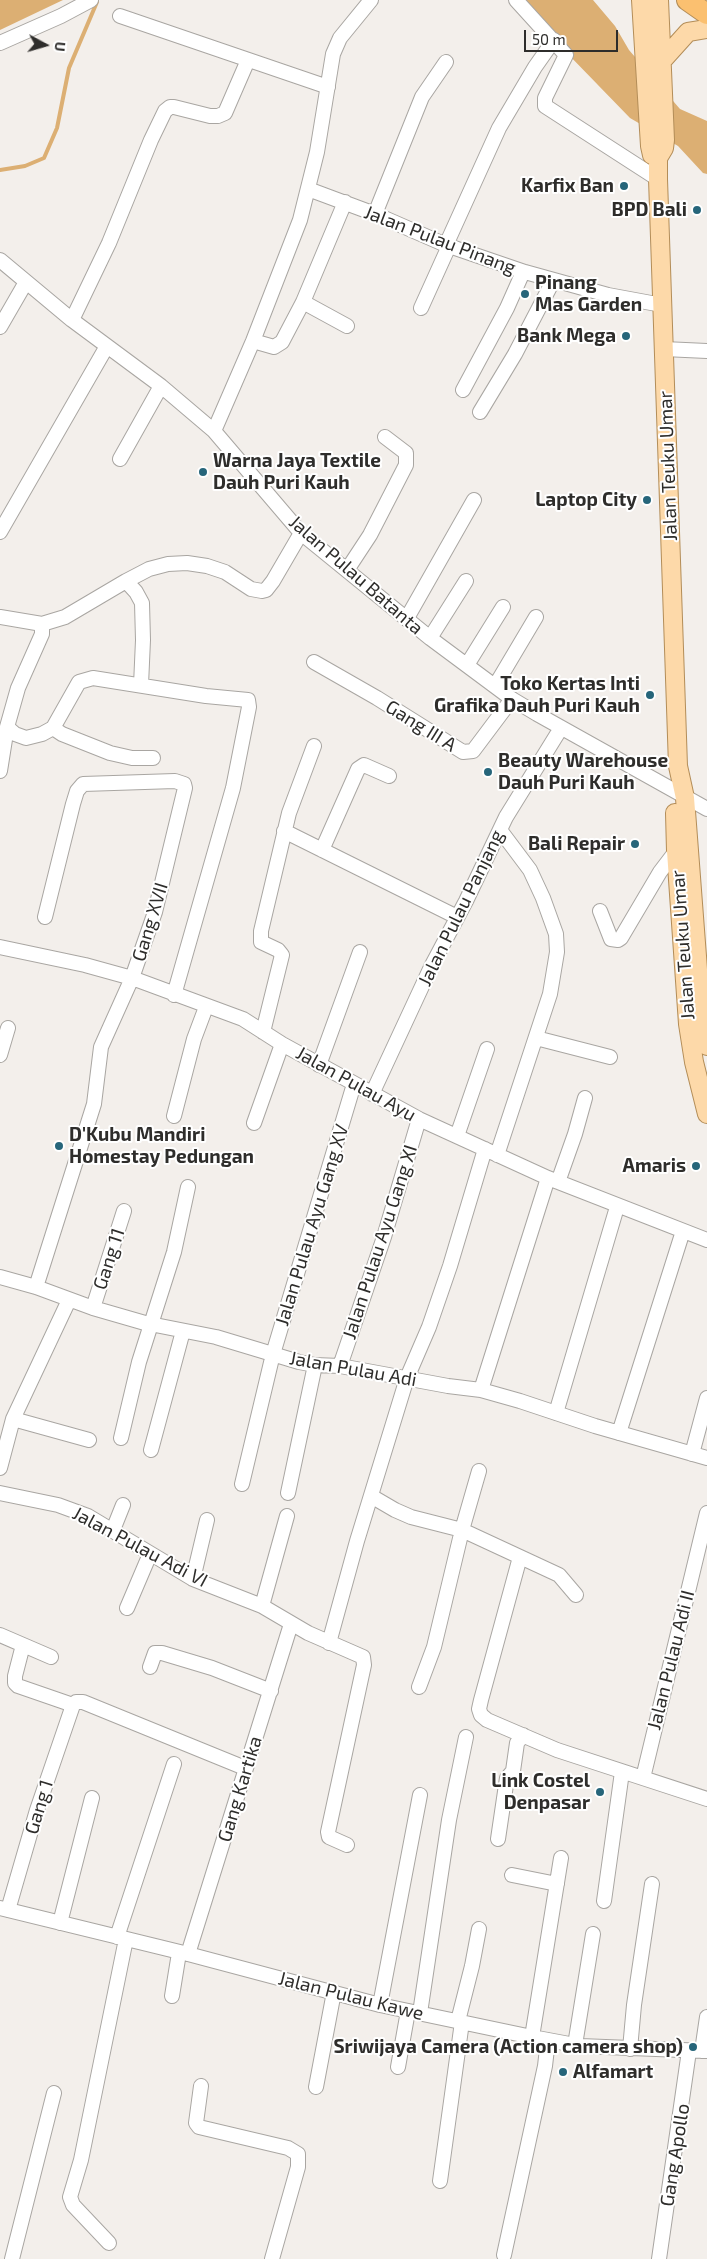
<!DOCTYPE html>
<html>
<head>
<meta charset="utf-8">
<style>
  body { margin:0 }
  #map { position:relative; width:707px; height:2259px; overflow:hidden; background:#f3efeb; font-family:"Exo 2",sans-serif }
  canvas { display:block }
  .north { position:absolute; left:20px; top:20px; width:50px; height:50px; -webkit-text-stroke:4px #fff; paint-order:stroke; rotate:96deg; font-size:14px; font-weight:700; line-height:20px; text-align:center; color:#2e2d2b }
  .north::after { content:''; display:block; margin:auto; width:18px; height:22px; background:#2e2d2b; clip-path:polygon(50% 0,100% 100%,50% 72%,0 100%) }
  .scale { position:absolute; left:524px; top:30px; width:94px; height:22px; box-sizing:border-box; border:2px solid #2e2d2b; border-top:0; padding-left:6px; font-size:15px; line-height:18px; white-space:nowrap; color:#2e2d2b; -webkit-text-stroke:4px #fff; paint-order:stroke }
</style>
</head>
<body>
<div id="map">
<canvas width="707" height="2259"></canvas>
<div class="north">U</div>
<div class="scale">50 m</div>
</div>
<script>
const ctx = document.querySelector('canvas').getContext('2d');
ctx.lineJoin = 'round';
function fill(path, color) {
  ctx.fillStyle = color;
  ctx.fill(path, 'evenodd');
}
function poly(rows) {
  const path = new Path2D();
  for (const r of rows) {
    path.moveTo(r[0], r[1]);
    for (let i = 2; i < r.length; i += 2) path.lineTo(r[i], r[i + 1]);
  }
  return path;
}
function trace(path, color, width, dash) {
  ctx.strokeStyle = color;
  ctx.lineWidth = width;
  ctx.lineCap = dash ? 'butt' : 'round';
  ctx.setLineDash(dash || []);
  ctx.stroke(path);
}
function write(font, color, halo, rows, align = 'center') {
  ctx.font = font + ' "Exo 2",sans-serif';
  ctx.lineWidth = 4;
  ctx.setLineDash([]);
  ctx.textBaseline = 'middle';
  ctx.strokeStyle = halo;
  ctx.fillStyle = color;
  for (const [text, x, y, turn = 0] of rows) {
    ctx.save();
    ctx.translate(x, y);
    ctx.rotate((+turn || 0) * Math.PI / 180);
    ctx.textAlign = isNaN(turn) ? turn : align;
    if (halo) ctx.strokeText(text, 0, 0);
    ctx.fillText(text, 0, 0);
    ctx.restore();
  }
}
const water = poly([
  [0,0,63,0,0,30],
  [523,0,593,0,615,26,629,50,680,109,707,121,707,174,703,173,678,146,630,118,565,51]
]);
const stream = poly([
  [0,170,25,166,44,158,57,128,69,68,97,2]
]);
const minor = poly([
  [516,0,566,55,545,98,545,106,658,179],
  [120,16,328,87],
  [0,43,61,16,91,0],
  [308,189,375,214,446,245,525,272,608,295,662,305],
  [375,214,422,97,446,62],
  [446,245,499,128,535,67,554,40],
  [0,260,72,320,161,386,214,431,301,533,430,638,512,699,537,714,707,809],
  [303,302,347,326],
  [421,308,449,246],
  [72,320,109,243,151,140,165,111,170,107,174,107,210,116,218,116,225,113,248,60],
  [0,327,26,282],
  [253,341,274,347,282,342,303,302,345,202],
  [664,349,707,351],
  [463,390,507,308,523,272],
  [480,412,515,354,553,281],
  [214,431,253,341,300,220,317,152,333,54,340,38,371,0],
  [120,459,161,386],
  [0,532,107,346],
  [347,570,370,535,406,465,406,453,385,437],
  [126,581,136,592,142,603,143,640,141,685],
  [0,617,42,624,65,617,126,581,149,569,168,564,187,563,207,566,225,572,251,589,262,591,266,590,273,581,301,533],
  [407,618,474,500],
  [430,638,466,581],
  [314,662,377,698,463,752,473,751,512,699],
  [467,665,503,607],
  [495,686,536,617],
  [7,727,15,734,26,738,42,734,53,728,79,682,93,678,206,696,248,700,249,707,233,788,174,995],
  [53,728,62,734,110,753,132,758,153,758],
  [0,771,7,727,18,688,42,634,42,624],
  [284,831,457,917],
  [322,850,358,769,364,765,389,776],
  [600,911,611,939,618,940,621,938,660,872,676,851],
  [0,947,85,965,132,978,243,1019,282,1044,419,1119,548,1178,707,1240],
  [263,1032,282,955,278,950,261,942,261,931,289,813,314,746],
  [536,1038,610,1057],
  [0,1055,8,1028],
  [319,1065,360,952],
  [372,1094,431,967,466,901,506,817,561,728],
  [174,1116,194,1039,206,1007],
  [254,1123,282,1044],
  [457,1136,487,1049],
  [497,1155,550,994,557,952,556,934,543,898,530,870,500,830],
  [558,1182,575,1134,585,1098],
  [0,1277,36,1287,93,1308,145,1323,216,1337,299,1362,315,1365,340,1366,448,1386,481,1390,520,1401,595,1426,707,1458],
  [36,1287,94,1104,101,1047,132,978,155,912,185,788,184,784,175,781,83,784,77,791,73,804,45,917],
  [93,1308,124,1211],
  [340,1366,384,1237,419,1119],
  [481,1390,548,1178],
  [556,1413,617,1207],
  [13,1419,89,1440],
  [619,1433,683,1231],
  [121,1438,139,1362,174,1252,188,1187],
  [151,1450,183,1331],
  [692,1454,707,1398],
  [0,1468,13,1419,69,1300],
  [242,1484,273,1354,354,1084],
  [0,1493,58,1505,88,1516,193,1579,262,1606,308,1633,363,1657,364,1665,328,1832,329,1837,347,1845],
  [288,1493,315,1365],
  [371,1496,395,1510,411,1517,462,1530,559,1575,576,1595],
  [113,1530,123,1505],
  [520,1557,481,1700,479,1709,481,1715,487,1720,557,1750,707,1799],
  [193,1579,207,1520],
  [262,1606,287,1516],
  [127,1608,150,1554],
  [0,1635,51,1657],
  [329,1643,357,1541,407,1378,429,1327,450,1266,485,1149],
  [23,1645,15,1676,15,1683,18,1686,73,1705,76,1702,83,1702,245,1768],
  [150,1667,155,1653,162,1653,212,1668,271,1691],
  [419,1687,434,1647,462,1530,479,1471],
  [643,1778,707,1513],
  [498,1839,507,1778,513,1771,517,1743,523,1735],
  [512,1875,557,1884],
  [604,1901,622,1772],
  [0,1908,188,1954,380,2005,532,2037,580,2046,707,2051],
  [8,1910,37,1810,73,1705],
  [60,1923,92,1798],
  [117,1937,174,1764],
  [188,1954,291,1624],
  [172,1996,179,1953],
  [380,2005,420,1795],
  [420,2013,449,1820,466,1737],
  [458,2021,472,1966,479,1929],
  [532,2037,561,1858],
  [575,2045,593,1934],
  [630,2049,634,2005,652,1884],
  [702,2051,707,2017],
  [398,2067,408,2011],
  [201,2086,196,2123,199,2127,288,2148,298,2154,298,2167,272,2259],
  [316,2087,334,1992],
  [440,2181,462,2022],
  [109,2243,73,2205,70,2197,81,2160,126,1939],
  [504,2255,545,2066,548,2040],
  [12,2259,54,2093],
  [659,2259,689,2051]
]);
const major = poly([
  [641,0,650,146,652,155,658,158],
  [659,0,665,140,664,148,658,158,658,179,678,766,685,798,702,1022,707,1046],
  [661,62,688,32,707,29],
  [675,813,676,851,688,1024,694,1062,707,1114]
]);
const highway = poly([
  [687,0,707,14]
]);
const markers = [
  [624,186,5,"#26657a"],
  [697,210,5,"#26657a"],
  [525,294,5,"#26657a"],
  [626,336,5,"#26657a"],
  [203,472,5,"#26657a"],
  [647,500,5,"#26657a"],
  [650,695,5,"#26657a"],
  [488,772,5,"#26657a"],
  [635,844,5,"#26657a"],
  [59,1146,5,"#26657a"],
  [696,1166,5,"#26657a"],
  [600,1792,5,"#26657a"],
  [693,2047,5,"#26657a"],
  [563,2072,5,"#26657a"]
];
const poiNames = [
  ["Karfix Ban",614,186],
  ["BPD Bali",687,210],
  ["Pinang",535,283,"left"],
  ["Mas Garden",535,305,"left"],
  ["Bank Mega",616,336],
  ["Warna Jaya Textile",213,461,"left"],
  ["Dauh Puri Kauh",213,483,"left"],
  ["Laptop City",637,500],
  ["Toko Kertas Inti",640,684],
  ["Grafika Dauh Puri Kauh",640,706],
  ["Beauty Warehouse",498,761,"left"],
  ["Dauh Puri Kauh",498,783,"left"],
  ["Bali Repair",625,844],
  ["D'Kubu Mandiri",69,1135,"left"],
  ["Homestay Pedungan",69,1157,"left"],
  ["Amaris",686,1166],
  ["Link Costel",590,1781],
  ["Denpasar",590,1803],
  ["Sriwijaya Camera (Action camera shop)",683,2047],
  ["Alfamart",573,2072,"left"]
];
const streetNames = [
  ["Jalan Pulau Pinang",440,240,21],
  ["Jalan Teuku Umar",668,466,-92],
  ["Jalan Pulau Batanta",356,575,41],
  ["Gang III A",421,726,32],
  ["Jalan Pulau Panjang",461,908,-64],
  ["Gang XVII",150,922,-73],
  ["Jalan Teuku Umar",683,945,-94],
  ["Jalan Pulau Ayu",356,1084,29],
  ["Jalan Pulau Ayu Gang XV",312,1225,-73],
  ["Jalan Pulau Ayu Gang XI",380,1242,-72],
  ["Gang 11",109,1259,-72],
  ["Jalan Pulau Adi",353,1369,10],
  ["Jalan Pulau Adi VI",140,1547,28],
  ["Jalan Pulau Adi II",671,1660,-76],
  ["Gang Kartika",240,1789,-73],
  ["Gang 1",39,1807,-73],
  ["Jalan Pulau Kawe",351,1996,14],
  ["Gang Apollo",675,2155,-81]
];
fill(water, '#dcaf73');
trace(stream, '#dcaf73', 4);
trace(minor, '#a9a6a2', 16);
trace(major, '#b38d58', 20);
trace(highway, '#b38d58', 22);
trace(minor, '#fff', 14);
trace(major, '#fdd9a9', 18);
trace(highway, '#fbc070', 20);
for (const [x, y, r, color] of markers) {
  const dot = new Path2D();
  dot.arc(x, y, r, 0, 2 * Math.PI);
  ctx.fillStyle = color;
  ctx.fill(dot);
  trace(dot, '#fff', 2);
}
write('bold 19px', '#2e2d2b', '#fff', poiNames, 'right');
write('19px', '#2e2d2b', '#fff', streetNames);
</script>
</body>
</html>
